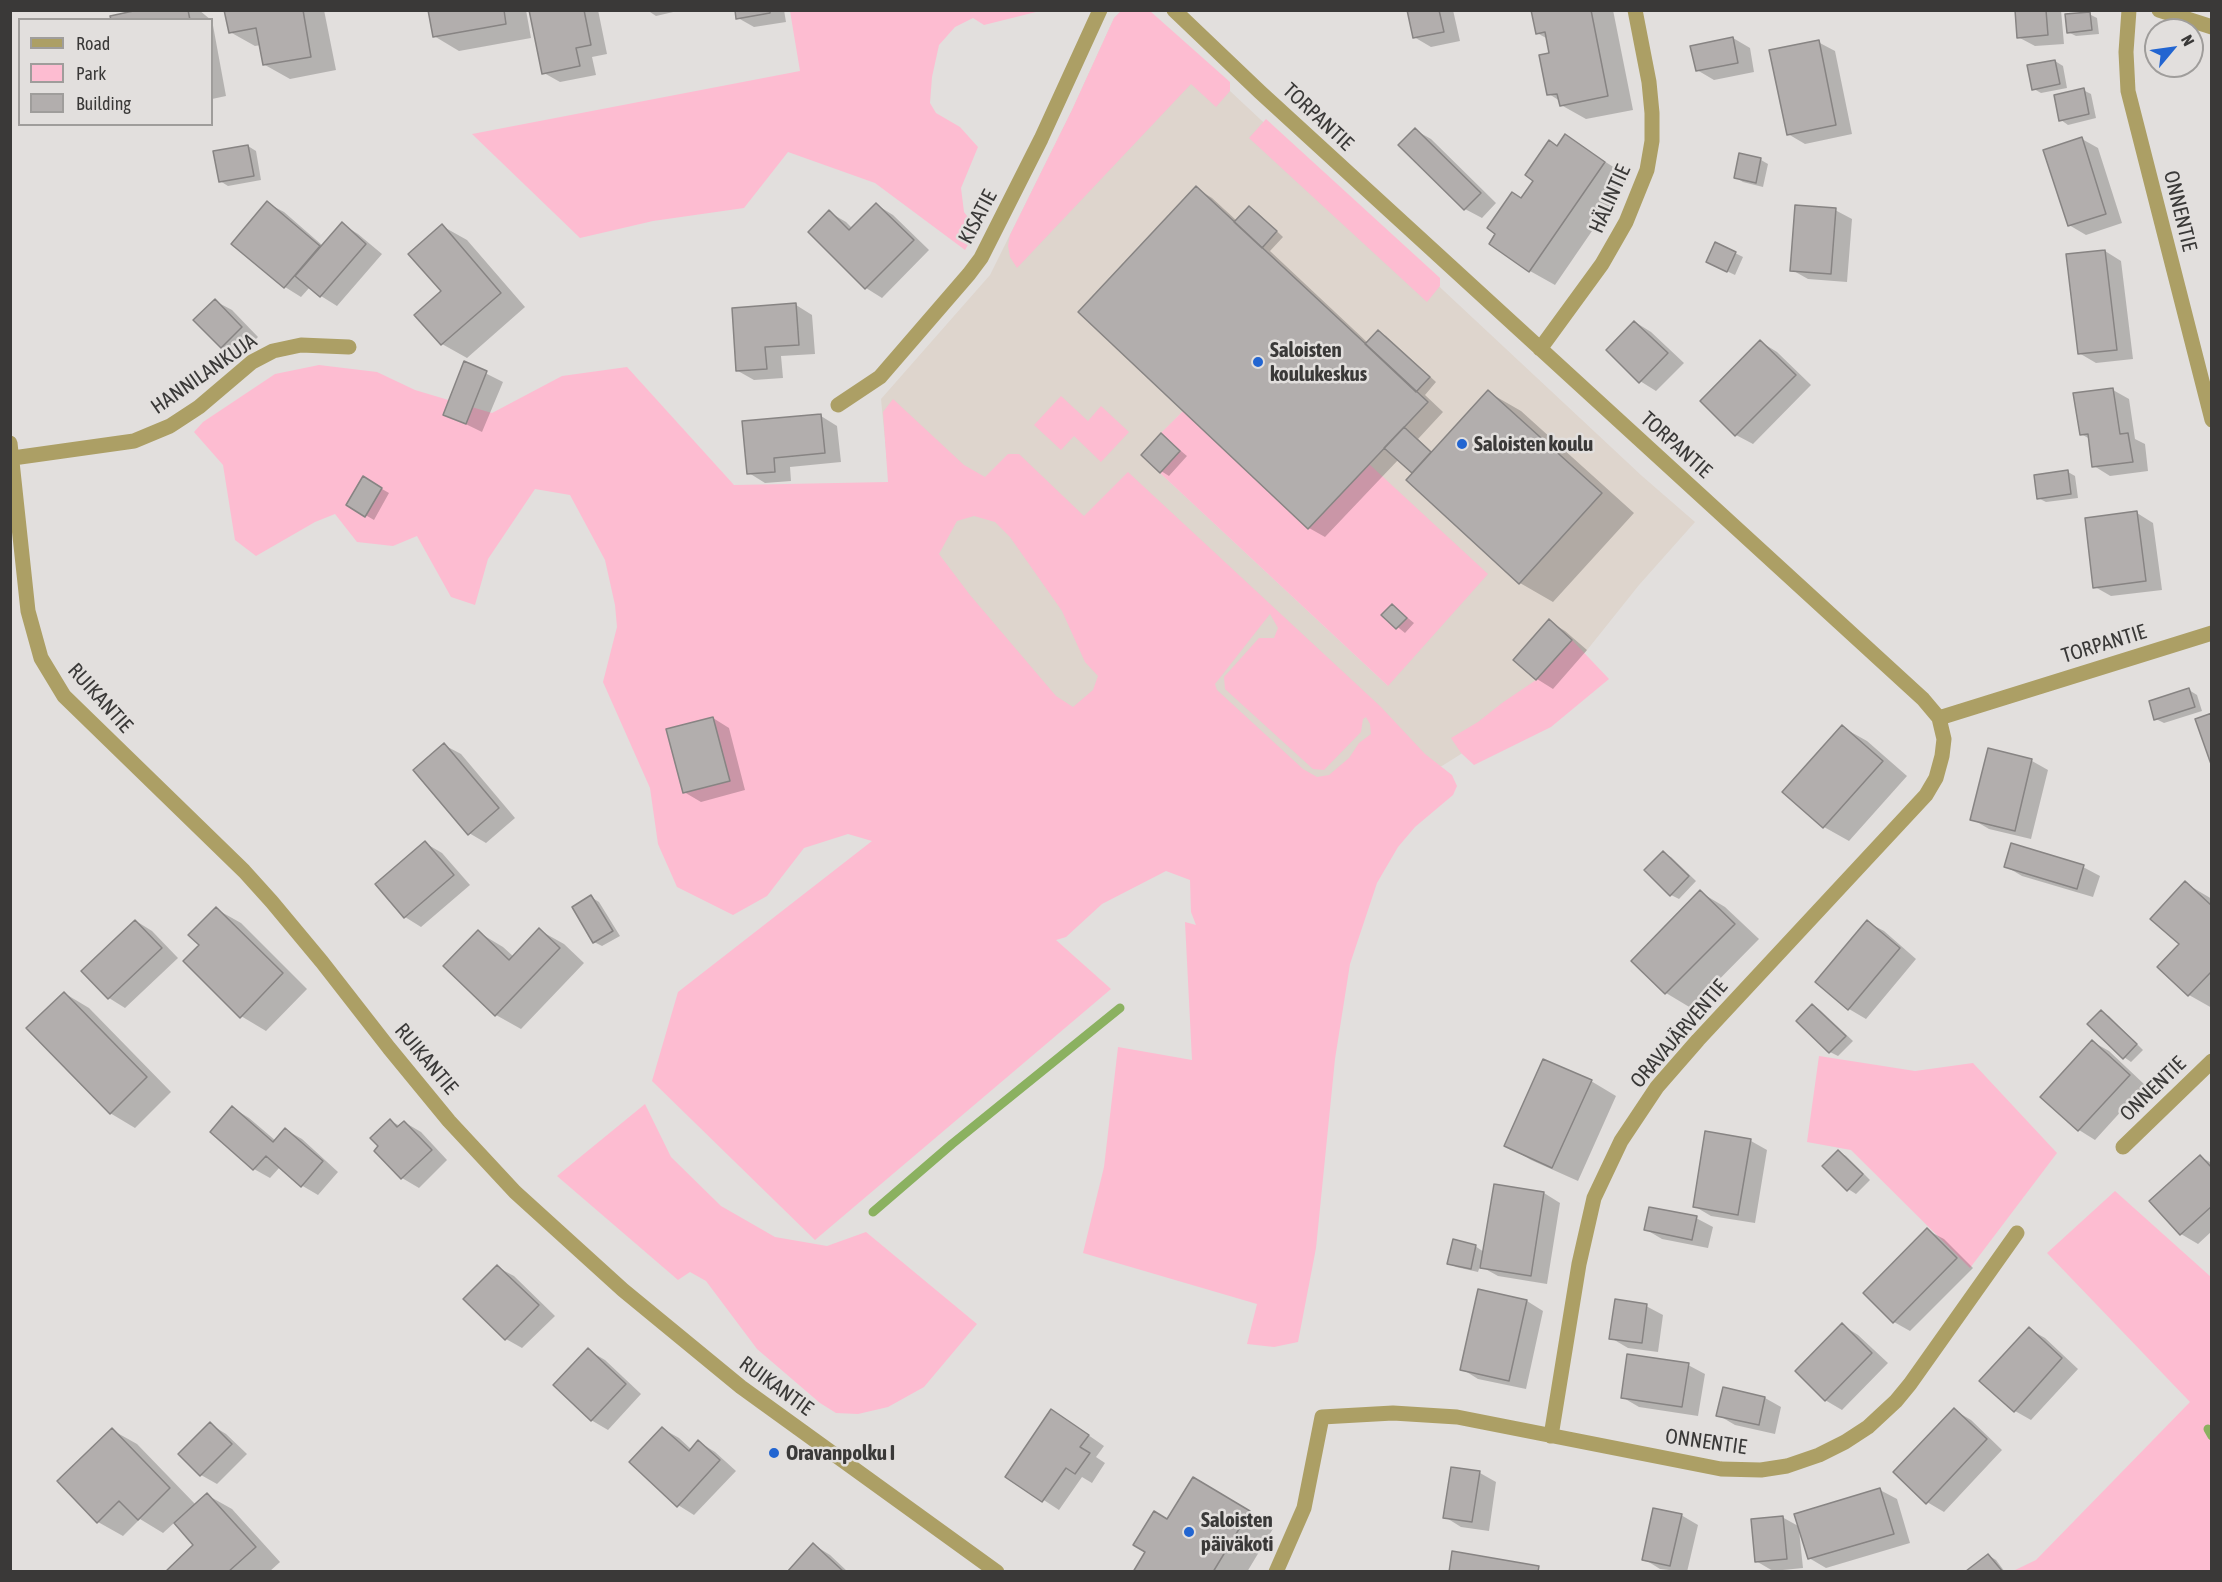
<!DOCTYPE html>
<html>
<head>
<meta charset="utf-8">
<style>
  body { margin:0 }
  #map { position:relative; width:2222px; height:1582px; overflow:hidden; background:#e2dfdd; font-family:"Asap Condensed",sans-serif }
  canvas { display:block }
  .frame { position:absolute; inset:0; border:12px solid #3a3938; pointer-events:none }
  .legend { position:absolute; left:18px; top:18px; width:195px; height:108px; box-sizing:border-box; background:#e2dfdd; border:2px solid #9f9d9b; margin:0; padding:8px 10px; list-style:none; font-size:18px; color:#3a3938 }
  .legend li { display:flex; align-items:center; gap:12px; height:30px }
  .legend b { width:30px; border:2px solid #9f9d9b }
  .north { position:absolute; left:2144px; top:18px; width:60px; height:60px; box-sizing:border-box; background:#e2dfdd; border:2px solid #9f9d9b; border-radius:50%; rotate:61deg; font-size:16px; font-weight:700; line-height:24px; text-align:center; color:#3a3938 }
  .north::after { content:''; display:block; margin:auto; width:21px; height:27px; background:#2265d1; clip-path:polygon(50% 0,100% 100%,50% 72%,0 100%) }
</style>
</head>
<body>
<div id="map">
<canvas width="2222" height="1582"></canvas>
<div class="frame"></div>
<ul class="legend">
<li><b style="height:8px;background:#ac9f65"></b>Road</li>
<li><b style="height:16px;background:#fdbcd1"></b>Park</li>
<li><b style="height:16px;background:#b2aead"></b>Building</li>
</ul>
<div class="north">N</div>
</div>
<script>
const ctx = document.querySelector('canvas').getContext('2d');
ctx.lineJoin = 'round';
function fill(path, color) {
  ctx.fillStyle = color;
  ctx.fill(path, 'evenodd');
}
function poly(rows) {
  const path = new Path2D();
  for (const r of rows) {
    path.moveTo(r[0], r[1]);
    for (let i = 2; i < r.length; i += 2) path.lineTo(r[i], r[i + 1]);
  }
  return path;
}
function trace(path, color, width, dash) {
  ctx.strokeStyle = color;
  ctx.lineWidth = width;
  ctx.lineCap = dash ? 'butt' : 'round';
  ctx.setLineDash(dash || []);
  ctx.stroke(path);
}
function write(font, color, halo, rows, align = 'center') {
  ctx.font = font + ' "Asap Condensed",sans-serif';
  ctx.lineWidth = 5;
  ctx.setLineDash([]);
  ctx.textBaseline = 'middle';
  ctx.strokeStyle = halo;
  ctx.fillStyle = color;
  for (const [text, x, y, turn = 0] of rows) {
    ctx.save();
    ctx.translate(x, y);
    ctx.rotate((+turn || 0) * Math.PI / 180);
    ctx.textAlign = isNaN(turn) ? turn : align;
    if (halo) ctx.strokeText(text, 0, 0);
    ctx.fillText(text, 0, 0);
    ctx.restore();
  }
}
const built = poly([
  [1121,11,1140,11,1230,91,1642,476,1695,522,1639,585,1548,699,1404,790,1302,879,1046,710,889,482,881,399,990,275,1072,110,1114,18],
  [1183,411,1388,686,1141,455]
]);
const green = poly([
  [790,11,1040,11,984,25,973,18,955,27,939,45,932,77,930,103,936,113,960,127,978,147,961,188,964,212,977,229,965,250,875,183,788,152,744,208,653,221,580,238,472,134,800,71],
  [1121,11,1150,11,1230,82,1230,91,1216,107,1191,84,1017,268,1010,257,1008,246,1010,235,1072,110,1114,18],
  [1266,119,1440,278,1440,286,1427,302,1249,138],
  [319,365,377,372,415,390,492,413,562,376,627,367,734,485,888,482,883,412,893,399,964,465,985,477,1008,454,1019,454,1084,516,1128,472,1381,707,1425,754,1452,775,1457,786,1453,795,1415,827,1398,847,1377,883,1350,964,1335,1059,1316,1248,1298,1342,1274,1347,1247,1344,1257,1304,1083,1253,1104,1167,1118,1047,1192,1060,1185,922,1196,925,1191,912,1190,880,1166,871,1102,904,1066,937,1056,940,1111,989,815,1240,652,1081,678,992,872,841,848,834,804,848,767,896,733,915,677,887,658,844,650,788,603,682,617,627,615,605,605,560,570,495,535,489,488,559,475,605,451,597,417,536,393,546,357,542,335,514,315,522,256,556,235,540,223,465,194,432,203,422,275,374],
  [974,516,995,522,1010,537,1062,611,1085,662,1098,676,1093,690,1073,707,1056,696,970,595,939,554,957,521],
  [1270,614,1278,628,1274,638,1259,638,1224,677,1225,689,1313,769,1324,770,1361,732,1363,719,1366,717,1370,724,1371,734,1359,743,1349,758,1329,775,1317,777,1303,769,1217,690,1215,684],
  [1061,396,1088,421,1101,406,1129,432,1101,462,1074,436,1061,450,1034,425],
  [1183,411,1369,464,1488,574,1388,686,1160,473,1180,451,1161,433],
  [1572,640,1609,679,1551,727,1474,765,1461,753,1451,738,1478,722,1502,703,1536,680],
  [1819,1056,1915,1071,1973,1063,2057,1153,1970,1268,1851,1150,1807,1142],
  [645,1104,671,1157,721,1206,775,1237,827,1246,866,1232,977,1324,924,1387,888,1407,858,1414,836,1413,820,1403,757,1349,706,1281,690,1272,678,1280,557,1176],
  [2115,1191,2211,1277,2211,1571,2013,1571,2036,1560,2190,1402,2047,1253]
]);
const shadow = poly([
  [146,10,199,10,211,20,113,20],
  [226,10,324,10,336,70,290,79,265,65,261,45,255,46,230,32],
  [430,10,526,10,531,38,459,51,434,36],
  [530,10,598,10,607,54,592,57,596,75,560,82,544,73],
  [647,10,682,10,656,16],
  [736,10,784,10,786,22,754,27,738,18],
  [1409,10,1453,10,1460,41,1431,47,1414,37],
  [1533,10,1613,10,1633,110,1586,119,1561,105,1560,101,1549,94,1551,54,1548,39,1537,33],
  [2016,10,2061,10,2064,44,2035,46,2018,37],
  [2089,14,2097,18,2099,34,2076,36,2068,32],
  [212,20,226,96,212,99],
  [1733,38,1750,48,1754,72,1714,80,1697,70],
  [1818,42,1835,51,1852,134,1805,144,1788,134],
  [2055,61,2063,66,2067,88,2041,93,2034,89],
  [2083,90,2091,94,2096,118,2068,125,2061,120],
  [1415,130,1431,139,1496,203,1482,218,1465,209],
  [1565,136,1629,177,1555,285,1530,271,1497,234],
  [2082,139,2098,148,2122,223,2086,235,2069,225],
  [248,146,256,151,261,180,228,186,220,181],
  [1741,155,1761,160,1768,164,1763,187,1743,182,1735,177],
  [1196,188,1212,198,1237,221,1249,207,1257,212,1283,237,1270,251,1368,343,1378,332,1386,336,1436,382,1425,395,1443,412,1418,439,1433,453,1488,392,1521,411,1634,513,1553,602,1520,583,1408,480,1414,473,1399,459,1325,537,1309,528],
  [267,203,284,212,323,246,342,224,358,234,382,254,337,306,321,296,310,287,301,297,285,287,233,243],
  [877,205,893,215,929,250,882,298,866,288,810,232,829,212,846,222,853,229],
  [1835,210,1852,219,1847,282,1808,279,1792,270],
  [442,226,467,240,525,307,467,358,442,344],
  [2105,251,2121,261,2133,359,2096,363,2079,353],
  [1735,253,1743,257,1735,275,1716,266],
  [215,301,232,310,258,337,238,356,222,347],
  [796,305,812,315,815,354,781,356,783,378,754,380,738,371],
  [1635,322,1651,332,1684,363,1656,391,1640,381],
  [1761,342,1777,352,1811,385,1753,444,1736,435,1702,401],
  [465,363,503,382,482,432,445,414],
  [2113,390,2129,399,2135,439,2145,444,2148,471,2110,476,2094,466,2090,439,2081,434],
  [821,416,837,426,841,462,790,467,791,481,765,483,749,473],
  [1162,435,1187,456,1169,476,1161,471],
  [2068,472,2075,476,2078,498,2046,502,2038,498],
  [363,478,389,493,374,520,348,505],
  [2137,513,2153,523,2162,590,2111,596,2095,587],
  [1392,605,1414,623,1405,633,1383,615],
  [1549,621,1565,631,1587,650,1553,689,1537,679],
  [2189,690,2197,695,2202,711,2164,723,2156,719],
  [713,718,729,728,745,790,701,802,684,792],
  [1842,727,1867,741,1907,776,1849,841,1824,827,1785,792],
  [444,745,461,754,515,818,486,843,469,833],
  [1989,750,2032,761,2048,770,2031,839,1989,829,1972,819],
  [425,843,442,853,470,885,421,927,405,917],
  [1663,853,1671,857,1696,881,1679,899,1671,895],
  [2005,866,2083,867,2100,876,2093,897,2022,876],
  [2185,883,2212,899,2212,1008,2189,995,2159,967,2181,944],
  [1700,892,1725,907,1759,939,1691,1008,1666,993,1633,961],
  [591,897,599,902,620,936,602,946,594,942],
  [216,909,241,923,307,989,266,1031,241,1016,201,945],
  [136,921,152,931,178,958,125,1008,109,998],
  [1867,922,1884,931,1916,959,1866,1019,1849,1009,1817,982],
  [539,930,564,944,584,963,521,1029,496,1015,478,932,503,947,514,957],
  [64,993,89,1008,171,1092,135,1128,110,1113],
  [1813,1005,1820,1010,1853,1041,1838,1056,1830,1052,1798,1021],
  [2101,1012,2109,1016,2143,1050,2131,1062,2124,1057],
  [2093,1042,2109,1051,2145,1085,2095,1140,2079,1130,2042,1096],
  [1591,1081,1616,1096,1578,1181,1531,1160,1506,1145],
  [233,1108,249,1118,276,1141,286,1130,302,1139,338,1172,318,1195,301,1185,280,1167,270,1178,254,1169],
  [391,1121,400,1126,404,1122,421,1132,447,1160,419,1188,402,1178,376,1151],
  [1751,1141,1767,1150,1755,1223,1711,1216,1694,1206],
  [1839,1152,1846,1156,1870,1180,1856,1194,1848,1189],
  [2200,1157,2212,1163,2212,1231,2198,1244,2181,1234,2151,1201],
  [1544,1193,1560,1203,1547,1284,1498,1276,1480,1266,1478,1272,1456,1267,1449,1263,1475,1246,1484,1252],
  [1696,1218,1713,1227,1708,1248,1662,1239,1645,1229],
  [1927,1230,1944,1239,1973,1268,1910,1331,1894,1322],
  [497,1267,514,1276,555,1316,522,1348,506,1339],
  [1479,1291,1527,1301,1543,1311,1526,1389,1478,1379,1462,1369],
  [1646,1306,1663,1315,1658,1352,1628,1348,1611,1338],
  [1842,1325,1858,1335,1888,1363,1842,1410,1825,1400],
  [2029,1329,2045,1338,2078,1369,2031,1420,2015,1411],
  [588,1350,605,1360,641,1394,608,1430,591,1420],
  [1688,1365,1705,1374,1698,1416,1639,1407,1622,1397],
  [1765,1398,1781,1407,1775,1434,1735,1425,1718,1415],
  [1954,1410,1971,1420,2002,1450,1944,1512,1927,1502],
  [1068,1421,1104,1446,1096,1457,1105,1463,1092,1483,1082,1477,1059,1510,1007,1476],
  [210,1424,226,1434,247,1454,217,1484,201,1475],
  [663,1429,679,1438,692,1450,699,1442,715,1452,736,1471,694,1515,678,1505],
  [112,1430,137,1444,196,1505,207,1495,232,1509,280,1562,269,1572,167,1572,195,1546,175,1522,163,1533,140,1519,123,1536,98,1522],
  [1480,1473,1496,1482,1489,1531,1461,1527,1445,1517],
  [1880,1490,1897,1499,1910,1543,1826,1568,1809,1558,1799,1530,1803,1568,1773,1571,1756,1561,1782,1517,1800,1527],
  [1219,1493,1274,1527,1247,1572,1135,1572,1168,1521],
  [1681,1515,1698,1525,1687,1572,1660,1569,1644,1559],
  [814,1545,830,1555,848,1572,789,1572],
  [1988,1555,1996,1560,2005,1572,1968,1572]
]);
const stream = poly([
  [873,1212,952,1144,1120,1008],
  [2208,1429,2212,1436]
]);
const building = poly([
  [138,10,188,10,190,20,111,20,110,16,138,10],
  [224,10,303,10,311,57,263,65,256,28,229,33,224,10],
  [428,10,504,10,506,24,433,37,428,10],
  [529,10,584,10,591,45,576,48,580,66,542,74,529,10],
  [735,10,770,10,770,13,736,19,735,10],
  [1407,10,1439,10,1444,32,1413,38,1407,10],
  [1531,10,1591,10,1608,96,1560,106,1557,94,1547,95,1539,55,1549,53,1545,32,1536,34,1531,10],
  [2015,10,2046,10,2048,35,2017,38,2015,10],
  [2090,12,2092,30,2067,33,2065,14,2090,12],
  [1733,37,1738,63,1696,71,1690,46,1733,37],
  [1819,40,1836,125,1787,135,1769,50,1819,40],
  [2055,60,2060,84,2032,90,2027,65,2055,60],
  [2084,88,2089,114,2059,121,2054,95,2084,88],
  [1415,128,1481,193,1464,210,1398,145,1415,128],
  [1565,134,1605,162,1529,272,1489,244,1495,234,1487,228,1512,192,1521,198,1533,181,1525,175,1549,140,1557,146,1565,134],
  [2082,137,2106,214,2068,226,2043,150,2082,137],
  [248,145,254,176,219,182,213,151,248,145],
  [1739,153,1761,158,1756,183,1734,178,1739,153],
  [1196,186,1428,402,1308,529,1078,312,1196,186],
  [267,201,320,246,284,288,231,244,267,201],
  [876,203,914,240,865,289,808,232,829,210,849,230,876,203],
  [1795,205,1836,208,1831,274,1790,271,1795,205],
  [1249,206,1277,231,1262,248,1234,222,1249,206],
  [342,222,366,244,320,297,295,276,342,222],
  [442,224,501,293,441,345,414,315,441,291,408,254,442,224],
  [1715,242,1736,252,1727,272,1706,262,1715,242],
  [2105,250,2117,350,2078,354,2066,254,2105,250],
  [215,299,242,327,221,348,193,320,215,299],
  [796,303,799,345,765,347,767,369,736,371,732,308,796,303],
  [1634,321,1668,353,1639,383,1606,350,1634,321],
  [1378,330,1430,377,1416,392,1365,344,1378,330],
  [1760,340,1796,375,1735,436,1700,401,1760,340],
  [464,361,487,371,466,424,443,415,464,361],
  [2113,388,2120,434,2128,433,2133,462,2092,467,2088,434,2080,435,2073,393,2113,388],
  [1488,390,1602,493,1519,584,1406,480,1488,390],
  [821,414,825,453,774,458,775,472,747,474,742,421,821,414],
  [1404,427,1431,452,1412,473,1384,448,1404,427],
  [1161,433,1180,451,1160,473,1141,455,1161,433],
  [2068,470,2071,494,2037,499,2034,475,2068,470],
  [363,476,382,488,365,517,346,505,363,476],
  [2137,511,2146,581,2093,588,2085,518,2137,511],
  [1392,604,1407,618,1396,629,1381,615,1392,604],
  [1549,619,1572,640,1536,680,1513,660,1549,619],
  [2189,688,2195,707,2154,720,2149,701,2189,688],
  [2212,713,2212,767,2195,719,2212,713],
  [713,717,730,781,683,793,666,729,713,717],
  [1842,725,1883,761,1823,828,1782,792,1842,725],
  [444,743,499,808,468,835,413,770,444,743],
  [1988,748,2032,759,2015,831,1970,820,1988,748],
  [425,841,454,875,404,918,375,884,425,841],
  [2011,843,2084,865,2077,889,2004,867,2011,843],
  [1663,851,1689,876,1670,896,1644,870,1663,851],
  [2185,881,2212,906,2212,971,2188,996,2157,967,2179,944,2150,919,2185,881],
  [1700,890,1735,924,1665,994,1631,961,1700,890],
  [591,895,613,931,593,943,572,907,591,895],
  [216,907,283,973,240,1018,183,961,199,945,188,935,216,907],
  [135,920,162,948,108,999,81,971,135,920],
  [1867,920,1900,948,1848,1010,1815,982,1867,920],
  [539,928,560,948,495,1016,443,966,478,930,509,960,539,928],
  [64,992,147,1077,110,1114,26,1028,64,992],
  [1812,1004,1846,1036,1829,1053,1796,1021,1812,1004],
  [2101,1010,2137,1044,2123,1059,2087,1024,2101,1010],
  [2092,1040,2130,1075,2078,1131,2040,1097,2092,1040],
  [1543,1059,1592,1080,1552,1168,1504,1146,1543,1059],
  [232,1106,273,1142,285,1128,323,1161,301,1187,266,1156,253,1170,210,1132,232,1106],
  [390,1119,397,1127,404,1121,432,1150,401,1179,374,1151,378,1146,370,1138,390,1119],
  [1705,1131,1751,1139,1738,1215,1693,1207,1705,1131],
  [1838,1150,1863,1174,1847,1191,1822,1166,1838,1150],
  [2200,1155,2212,1168,2212,1206,2180,1235,2149,1201,2200,1155],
  [1494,1184,1544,1192,1531,1276,1480,1268,1494,1184],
  [1649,1207,1697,1216,1692,1240,1644,1230,1649,1207],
  [1927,1228,1957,1258,1893,1323,1863,1293,1927,1228],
  [1453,1239,1476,1245,1471,1269,1447,1264,1453,1239],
  [497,1265,539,1305,505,1340,463,1299,497,1265],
  [1478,1289,1527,1300,1509,1381,1460,1370,1478,1289],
  [1615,1299,1647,1304,1642,1343,1609,1339,1615,1299],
  [1842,1323,1872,1353,1825,1401,1795,1371,1842,1323],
  [2029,1327,2062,1358,2014,1412,1979,1381,2029,1327],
  [588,1348,626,1384,591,1421,553,1385,588,1348],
  [1627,1354,1689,1363,1682,1407,1621,1398,1627,1354],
  [1723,1387,1765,1397,1759,1425,1716,1416,1723,1387],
  [1954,1408,1987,1439,1926,1504,1893,1472,1954,1408],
  [1051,1409,1089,1435,1080,1447,1090,1453,1075,1474,1066,1468,1042,1502,1005,1477,1051,1409],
  [210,1422,232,1444,200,1476,178,1454,210,1422],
  [662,1427,689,1451,698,1440,720,1460,677,1507,629,1462,662,1427],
  [112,1428,170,1488,138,1520,119,1501,97,1523,57,1481,112,1428],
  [1451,1467,1480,1471,1472,1522,1443,1518,1451,1467],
  [1193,1477,1250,1511,1213,1572,1133,1572,1145,1552,1133,1545,1154,1511,1167,1519,1193,1477],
  [1880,1488,1894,1534,1808,1559,1794,1514,1880,1488],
  [207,1493,256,1547,228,1572,165,1572,193,1545,174,1523,207,1493],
  [1653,1508,1682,1514,1670,1566,1642,1560,1653,1508],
  [1783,1516,1787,1559,1755,1562,1751,1519,1783,1516],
  [813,1543,844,1572,787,1572,813,1543],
  [1452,1551,1539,1566,1538,1572,1449,1572,1452,1551],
  [1988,1554,2003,1572,1966,1572,1966,1571,1988,1554]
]);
const minor = poly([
  [1174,10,1260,92,1923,699,1939,718,2212,633],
  [2129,10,2126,52,2128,91,2212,420],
  [2159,10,2212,27],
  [1540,349,1602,264,1626,222,1647,170,1652,141,1652,113,1649,82,1635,10],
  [838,405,880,377,969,274,981,258,1041,139,1100,10],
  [10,443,28,611,41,658,64,696,244,871,272,902,322,962,389,1048,449,1121,515,1192,623,1290,741,1387,997,1572],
  [13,458,134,441,170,426,199,407,252,362,273,351,301,345,349,347],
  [2123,1147,2212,1061],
  [1551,1436,1579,1264,1594,1198,1621,1141,1657,1087,1698,1040,1926,795,1936,778,1942,756,1944,739,1939,718],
  [1276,1572,1304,1508,1322,1417,1393,1413,1457,1417,1721,1469,1761,1470,1787,1466,1819,1455,1845,1442,1868,1427,1896,1401,1910,1384,2017,1233]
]);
const markers = [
  [1258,362,6,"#2265d1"],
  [1462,444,6,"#2265d1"],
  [774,1453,6,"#2265d1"],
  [1189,1532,6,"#2265d1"]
];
const streetNames = [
  ["TORPANTIE",1318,117,43],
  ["HÄLINTIE",1610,199,-66],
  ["ONNENTIE",2180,211,76],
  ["KISATIE",978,217,-62],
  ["HANNILANKUJA",204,374,-35],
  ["TORPANTIE",1676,445,42],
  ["TORPANTIE",2104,644,-17],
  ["RUIKANTIE",100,698,48],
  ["ORAVAJÄRVENTIE",1679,1034,-49],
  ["RUIKANTIE",426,1059,50],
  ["ONNENTIE",2153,1089,-44],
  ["RUIKANTIE",776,1386,36],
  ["ONNENTIE",1706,1442,8]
];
const poiNames = [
  ["Saloisten",1270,350],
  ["koulukeskus",1270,374],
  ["Saloisten koulu",1474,444],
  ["Oravanpolku I",786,1453],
  ["Saloisten",1201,1520],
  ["päiväkoti",1201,1544]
];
fill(built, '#ded5cd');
fill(green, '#fdbcd1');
fill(shadow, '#0003');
trace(stream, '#8bb160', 9);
fill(building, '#b2aead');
trace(building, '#878483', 1.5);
trace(minor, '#ac9f65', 15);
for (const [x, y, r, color] of markers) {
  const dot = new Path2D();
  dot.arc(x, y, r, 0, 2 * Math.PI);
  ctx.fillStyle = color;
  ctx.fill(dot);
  trace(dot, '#e2dfdd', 2);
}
write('21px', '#3a3938', '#e2dfdd', streetNames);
write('bold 21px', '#3a3938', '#e2dfdd', poiNames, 'left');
</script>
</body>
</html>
